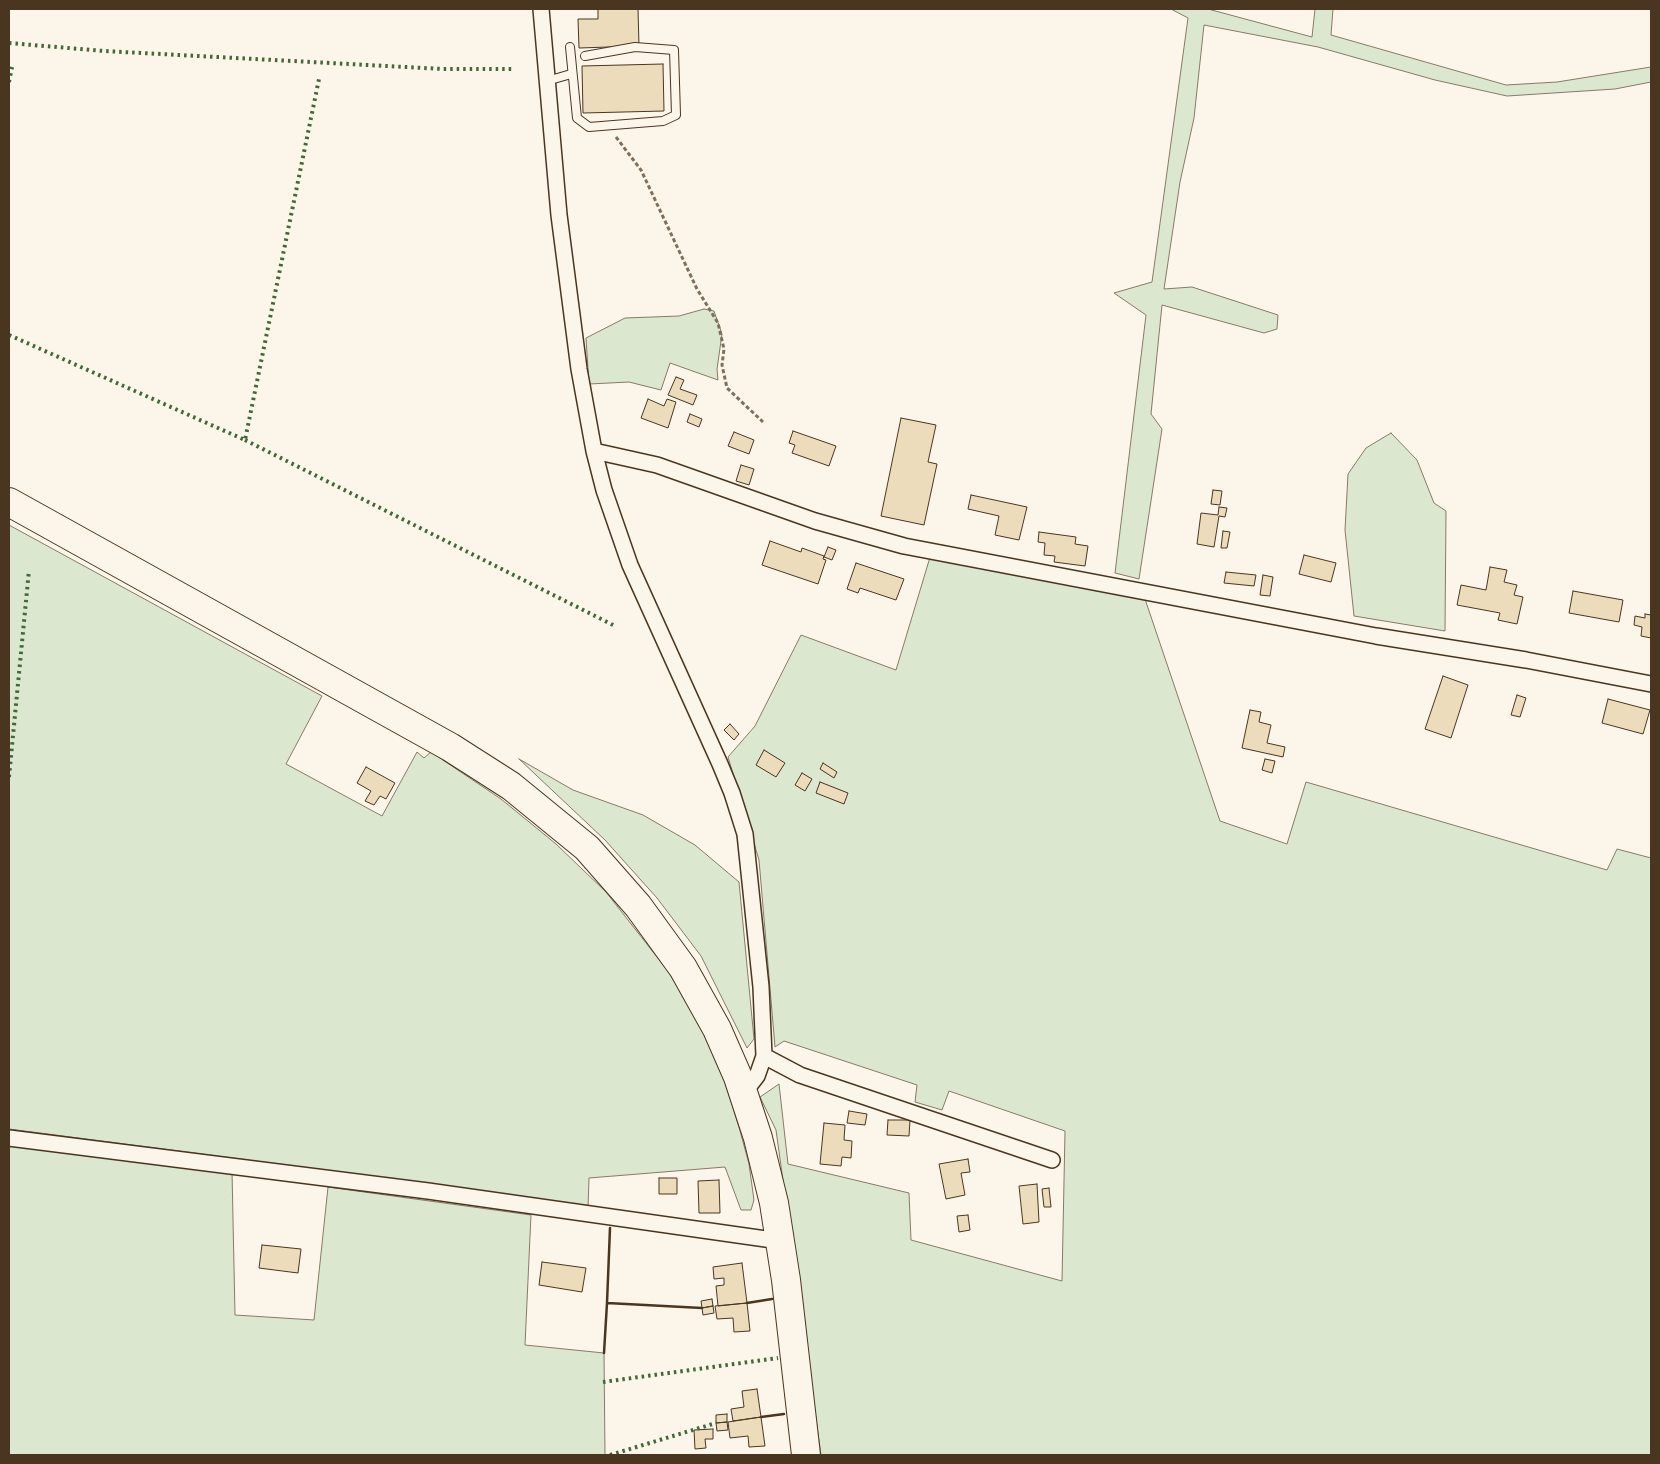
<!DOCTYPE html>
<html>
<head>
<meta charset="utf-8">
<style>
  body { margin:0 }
  #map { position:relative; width:1660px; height:1464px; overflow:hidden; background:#fbf6e9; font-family:"PT Sans",sans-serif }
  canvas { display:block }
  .frame { position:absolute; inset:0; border:10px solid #4a3520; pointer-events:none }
</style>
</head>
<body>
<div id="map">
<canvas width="1660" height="1464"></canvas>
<div class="frame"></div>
</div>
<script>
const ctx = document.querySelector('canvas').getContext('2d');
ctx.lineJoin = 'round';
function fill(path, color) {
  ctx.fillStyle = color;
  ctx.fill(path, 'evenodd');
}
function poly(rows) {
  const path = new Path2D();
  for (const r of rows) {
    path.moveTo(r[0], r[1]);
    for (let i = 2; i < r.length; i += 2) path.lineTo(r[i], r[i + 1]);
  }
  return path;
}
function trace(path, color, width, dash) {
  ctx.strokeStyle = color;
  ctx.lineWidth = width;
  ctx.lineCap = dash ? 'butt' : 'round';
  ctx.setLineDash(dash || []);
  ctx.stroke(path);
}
const green = poly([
  [1171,9,1208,9,1312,37,1315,9,1333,9,1331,35,1506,85,1557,82,1651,67,1651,82,1615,89,1507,96,1435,80,1318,47,1204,25,1194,118,1180,182,1164,289,1192,287,1278,315,1277,329,1264,333,1162,305,1151,414,1162,429,1139,579,1115,573,1146,315,1114,293,1152,282,1188,18,1171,9],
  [704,309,714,311,722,334,717,369,718,380,670,363,661,390,629,382,589,384,586,338,625,318,679,316,704,309],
  [1391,433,1417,460,1434,503,1446,511,1445,631,1354,616,1345,530,1348,474,1366,448,1391,433],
  [9,525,322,696,286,764,382,816,417,752,424,758,431,752,501,799,556,844,606,892,668,971,701,1026,723,1076,739,1127,749,1164,754,1200,751,1210,741,1210,725,1167,589,1178,588,1209,309,1168,9,1129,9,525],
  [931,554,1144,596,1220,821,1287,844,1306,782,1607,870,1617,849,1651,858,1651,1455,821,1455,776,1130,760,1097,779,1084,788,1164,909,1193,911,1240,1062,1281,1065,1131,949,1091,942,1110,915,1102,917,1085,784,1041,775,1047,759,860,728,757,755,726,801,635,896,670,931,554],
  [519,759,573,790,643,815,695,845,739,882,754,1039,747,1048,701,956,657,898,605,840,519,759],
  [9,1146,232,1171,235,1315,314,1320,328,1187,531,1215,525,1345,604,1353,605,1455,9,1455,9,1146]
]);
const building = poly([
  [598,9,638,9,639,46,579,48,578,19,598,19,598,9],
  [663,64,664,111,583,113,582,66,663,64],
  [676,377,684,380,680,389,697,395,693,405,668,395,676,377],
  [648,399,664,406,667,399,676,402,668,428,641,418,648,399],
  [690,414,702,419,699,427,687,422,690,414],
  [901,418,936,425,928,462,937,464,924,525,881,516,901,418],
  [793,431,836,446,829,466,792,453,795,445,789,443,793,431],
  [734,432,754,440,749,454,728,446,734,432],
  [741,465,754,469,749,485,736,481,741,465],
  [1213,490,1222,491,1220,505,1211,504,1213,490],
  [971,495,1027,507,1019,540,995,535,999,516,968,509,971,495],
  [1219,507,1227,508,1225,517,1219,516,1214,547,1197,544,1201,513,1218,515,1219,507],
  [1223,531,1230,532,1227,548,1221,548,1223,531],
  [1039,532,1076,537,1075,544,1088,546,1085,566,1054,562,1055,556,1044,555,1045,543,1038,542,1039,532],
  [770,541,801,552,802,548,824,556,823,559,826,560,818,584,762,565,770,541],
  [828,547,836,550,832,560,824,557,828,547],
  [1304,555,1336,563,1331,582,1299,574,1304,555],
  [856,563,904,579,896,600,860,588,858,593,847,589,856,563],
  [1490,567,1507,570,1504,582,1517,585,1514,595,1523,597,1517,624,1498,620,1500,613,1457,605,1461,585,1486,590,1490,567],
  [1226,572,1256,575,1254,586,1224,583,1226,572],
  [1263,575,1273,577,1270,596,1260,595,1263,575],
  [1573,591,1623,600,1619,622,1569,613,1573,591],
  [1645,614,1651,615,1651,638,1641,636,1642,627,1634,625,1635,616,1645,618,1645,614],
  [1443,676,1468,685,1451,738,1425,729,1443,676],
  [1517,695,1526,698,1520,717,1511,715,1517,695],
  [1608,699,1650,710,1643,734,1602,723,1608,699],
  [1250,710,1261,712,1259,722,1271,725,1267,743,1285,747,1283,757,1242,748,1250,710],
  [730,724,739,734,734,740,724,730,730,724],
  [764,750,785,763,776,777,756,765,764,750],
  [1265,759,1275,761,1272,773,1262,770,1265,759],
  [823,763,837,772,834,778,820,769,823,763],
  [366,767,395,783,386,799,380,796,374,805,365,801,371,791,357,783,366,767],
  [802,773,812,779,805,791,795,785,802,773],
  [820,782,848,793,844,804,816,793,820,782],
  [849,1111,867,1114,865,1125,847,1123,849,1111],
  [888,1120,910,1120,909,1136,887,1135,888,1120],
  [824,1123,845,1125,844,1140,852,1141,851,1158,842,1157,841,1166,820,1164,824,1123],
  [968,1159,970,1172,961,1173,965,1195,946,1199,939,1164,968,1159],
  [659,1178,677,1178,677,1194,659,1194,659,1178],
  [719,1180,720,1213,699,1213,698,1181,719,1180],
  [1037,1184,1039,1222,1023,1224,1019,1186,1037,1184],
  [1049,1188,1051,1207,1044,1207,1042,1189,1049,1188],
  [968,1215,970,1230,959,1232,957,1216,968,1215],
  [262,1245,301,1249,298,1273,259,1268,262,1245],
  [542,1262,586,1268,582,1292,539,1285,542,1262],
  [742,1263,747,1303,718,1306,716,1286,724,1285,724,1278,714,1279,713,1267,742,1263],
  [712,1299,713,1306,702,1308,701,1301,712,1299],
  [747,1303,750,1331,734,1332,733,1318,717,1319,715,1306,747,1303],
  [713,1306,714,1313,703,1315,702,1308,713,1306],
  [757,1389,761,1417,733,1421,731,1409,744,1407,742,1391,757,1389],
  [727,1414,727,1422,716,1423,716,1415,727,1414],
  [761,1417,765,1446,749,1447,748,1436,730,1438,728,1422,761,1417],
  [727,1422,728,1430,717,1431,716,1423,727,1422],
  [713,1429,713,1439,705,1439,706,1448,695,1449,694,1430,713,1429]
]);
const path = poly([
  [616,137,641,170,697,289,718,323,724,349,722,365,727,388,763,422]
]);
const lane = poly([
  [570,47,577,118,589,127,663,121,676,115,674,50,635,47,585,56],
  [547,81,571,74]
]);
const street = poly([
  [541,9,559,215,579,369,594,451,657,465,815,521,904,546,1376,636,1526,660,1651,684],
  [594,451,604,490,630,565,720,764,732,793,745,834,761,987,764,1056,757,1076,743,1094],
  [764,1056,800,1075,1052,1160],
  [9,1138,428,1191,780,1241]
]);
const highway = poly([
  [9,502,450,747,511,786,587,848,638,906,683,968,717,1029,738,1077,758,1138,774,1203,786,1280,806,1455]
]);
const hedge = poly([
  [9,43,104,51,443,69,515,69],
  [9,82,12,67],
  [9,335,245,440,319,79],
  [245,440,615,626],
  [9,777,29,570],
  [603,1382,778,1358],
  [610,1455,716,1423]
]);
const wall = poly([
  [607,1303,610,1228],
  [747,1303,772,1299],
  [604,1353,607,1303,702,1308],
  [761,1417,784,1414]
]);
fill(green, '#dce7d0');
trace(green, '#887966', 1);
fill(building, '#ecdcbc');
trace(building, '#4a3520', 1);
trace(lane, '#4a3520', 10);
trace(street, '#4a3520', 18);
trace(highway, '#4a3520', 30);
trace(path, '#7f6f5c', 3, [4, 2.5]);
trace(lane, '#fbf6e9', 8);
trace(street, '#fbf6e9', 15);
trace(highway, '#fbf6e9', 28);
trace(hedge, '#436837', 4, [2.5, 4]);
trace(wall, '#4a3520', 2.5);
</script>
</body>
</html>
